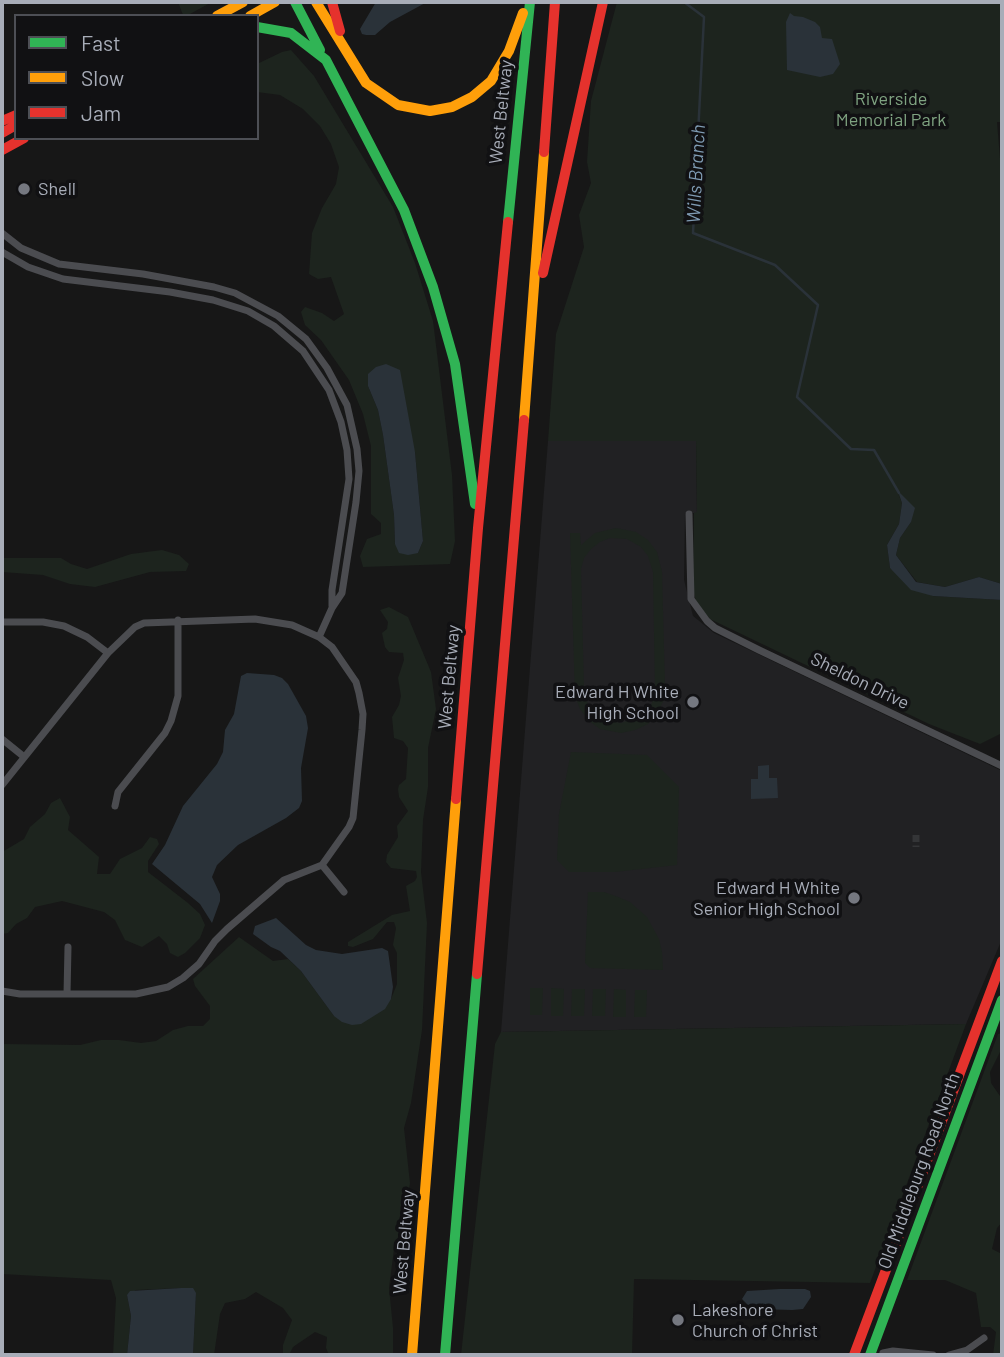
<!DOCTYPE html>
<html>
<head>
<meta charset="utf-8">
<style>
  body { margin:0 }
  #map { position:relative; width:1004px; height:1357px; overflow:hidden; background:#171717; font-family:Barlow,sans-serif }
  canvas { display:block }
  .frame { position:absolute; inset:0; border:4px solid #a8adb8; pointer-events:none }
  .legend { position:absolute; left:14px; top:14px; width:245px; height:126px; box-sizing:border-box; background:#111113; border:2px solid #4d4f55; margin:0; padding:9px 12px; list-style:none; font-size:21px; color:#a8adb8 }
  .legend li { display:flex; align-items:center; gap:14px; height:35px }
  .legend b { width:35px; border:2px solid #4d4f55 }
</style>
</head>
<body>
<div id="map">
<canvas width="1004" height="1357"></canvas>
<div class="frame"></div>
<ul class="legend">
<li><b style="height:9px;background:#30b455"></b>Fast</li>
<li><b style="height:9px;background:#ff9f0a"></b>Slow</li>
<li><b style="height:9px;background:#e5322d"></b>Jam</li>
</ul>
</div>
<script>
const ctx = document.querySelector('canvas').getContext('2d');
ctx.lineJoin = 'round';
function fill(path, color) {
  ctx.fillStyle = color;
  ctx.fill(path, 'evenodd');
}
function poly(rows) {
  const path = new Path2D();
  for (const r of rows) {
    path.moveTo(r[0], r[1]);
    for (let i = 2; i < r.length; i += 2) path.lineTo(r[i], r[i + 1]);
  }
  return path;
}
function trace(path, color, width, dash) {
  ctx.strokeStyle = color;
  ctx.lineWidth = width;
  ctx.lineCap = dash ? 'butt' : 'round';
  ctx.setLineDash(dash || []);
  ctx.stroke(path);
}
function write(font, color, halo, rows, align = 'center') {
  ctx.font = font + ' Barlow,sans-serif';
  ctx.lineWidth = 7;
  ctx.setLineDash([]);
  ctx.textBaseline = 'middle';
  ctx.strokeStyle = halo;
  ctx.fillStyle = color;
  for (const [text, x, y, turn = 0] of rows) {
    ctx.save();
    ctx.translate(x, y);
    ctx.rotate((+turn || 0) * Math.PI / 180);
    ctx.textAlign = isNaN(turn) ? turn : align;
    if (halo) ctx.strokeText(text, 0, 0);
    ctx.fillText(text, 0, 0);
    ctx.restore();
  }
}
const built = poly([
  [548,441,696,441,697,513,685,513,684,580,693,616,714,633,1002,771,1002,939,966,1024,501,1032]
]);
const green = poly([
  [178,2,212,2,188,15,183,15],
  [617,2,1002,2,1002,122,997,122,1002,182,1002,584,979,577,945,587,917,582,896,555,900,538,911,522,898,493,902,503,899,524,887,545,890,568,933,596,1002,600,1002,733,980,744,929,724,710,619,697,604,693,591,694,513,697,512,696,441,548,441,556,334,584,247,579,215,591,183,587,162,591,101],
  [291,50,314,76,393,207,415,263,433,321,452,475,455,541,450,564,363,567,360,556,367,539,381,534,381,523,371,514,371,446,363,414,349,380,321,340,305,325,301,312,305,307,322,313,334,321,344,314,331,277,318,279,309,274,312,233,322,208,336,184,339,167,331,144,320,126,303,109,280,95,257,92,257,64,282,52],
  [368,386,415,452,423,541,418,553,395,544,394,515,383,435,378,410],
  [616,528,636,532,648,540,657,552,662,572,665,686,664,700,657,713,648,724,635,730,621,733,600,729,589,721,580,709,575,696,570,533,580,533,581,545,595,533],
  [610,538,627,539,641,547,648,556,653,572,655,692,652,703,642,716,621,723,604,720,595,714,588,705,584,689,581,569,584,558,591,549,600,542],
  [162,550,179,555,189,564,186,571,150,572,95,587,70,584,43,575,2,572,2,558,61,558,71,564,87,569,131,554],
  [389,607,408,617,431,672,436,709,428,748,428,787,423,820,421,872,427,923,422,1030,411,1103,404,1128,410,1183,405,1217,394,1249,389,1288,393,1328,393,1355,329,1355,326,1348,327,1337,315,1332,293,1347,289,1355,283,1355,283,1345,292,1320,283,1308,256,1292,245,1299,225,1303,220,1314,214,1355,193,1355,196,1293,181,1288,136,1290,127,1295,131,1316,127,1355,113,1355,116,1298,111,1280,2,1274,2,1044,80,1045,101,1040,119,1040,141,1043,156,1041,173,1030,188,1026,203,1026,210,1019,210,1006,195,986,193,979,239,937,273,961,288,959,301,971,334,1016,391,999,397,984,397,953,393,945,396,928,394,922,387,922,373,939,353,947,348,946,348,942,392,915,410,911,406,886,415,881,417,877,416,871,391,868,386,862,387,855,398,837,397,826,408,811,399,797,398,789,399,785,406,779,408,748,403,741,394,738,392,717,399,705,401,696,398,678,404,660,403,653,389,652,385,647,382,633,387,629,388,622,380,610],
  [571,752,647,755,679,787,677,865,615,872,569,872,557,860,559,814],
  [60,798,70,817,68,830,99,857,97,874,110,874,120,859,142,848,150,837,157,839,159,844,148,861,148,872,188,903,200,914,205,925,200,938,185,953,178,957,170,953,167,944,159,936,142,947,125,940,115,920,104,912,62,901,35,907,27,918,16,924,8,933,2,934,2,852,24,839,30,827,45,814,51,803],
  [588,892,604,892,618,897,630,902,647,917,659,939,662,952,663,970,590,968,585,963],
  [530,988,543,988,542,1015,530,1015],
  [551,988,564,989,563,1016,551,1016],
  [572,989,585,989,584,1016,571,1016],
  [593,989,606,989,605,1016,592,1016],
  [614,989,626,990,626,1017,613,1017],
  [635,990,647,990,646,1017,634,1017],
  [966,1024,870,1283,634,1279,632,1355,461,1355,495,1044,501,1032],
  [1002,1033,1002,1048,990,1072,991,1083,1002,1099,1002,1222,997,1228,992,1249,1002,1254,1002,1355,993,1355,996,1332,990,1327,981,1327,976,1293,945,1280,907,1280,998,1034]
]);
const water = poly([
  [376,2,427,2,390,22,375,35,366,35,362,34,360,29],
  [790,13,794,16,803,17,815,22,820,27,822,38,832,39,840,64,833,74,820,77,787,70,786,22],
  [386,364,400,370,415,452,423,541,418,553,408,555,399,553,395,544,394,515,383,435,378,410,368,386,368,374,376,367],
  [898,491,915,508,911,522,900,538,896,555,916,582,945,587,979,577,1002,584,1002,600,933,596,911,590,890,568,887,545,899,524,902,503],
  [247,673,274,675,282,678,288,684,306,716,308,728,301,768,302,801,299,808,286,818,238,845,217,865,212,877,220,894,220,901,212,923,200,904,152,864,165,845,183,806,217,764,223,752,225,730,234,714,241,676],
  [769,765,769,778,777,778,778,798,751,799,751,779,758,779,758,766],
  [276,918,306,945,316,950,342,954,382,948,388,951,393,987,391,999,385,1009,361,1024,352,1025,342,1022,334,1016,301,971,280,951,271,947,253,934,255,926],
  [181,1288,193,1288,196,1293,193,1355,127,1355,131,1316,127,1295,130,1291],
  [780,1289,805,1289,810,1291,811,1297,803,1309,792,1310,759,1309,748,1305,742,1299,747,1291]
]);
const stream = poly([
  [684,2,704,17,693,233,775,265,818,305,797,397,851,449,874,450,899,493]
]);
const streetTunnel = poly([
  [916,835,916,847]
]);
const street = poly([
  [2,233,21,248,59,264,143,274,214,287,235,293,278,316,306,339,327,368,347,405,357,449,359,471,356,502,342,593,332,608,319,637],
  [2,252,28,267,63,279,170,292,213,300,248,311,274,326,303,351,329,390,341,422,347,450,349,479,332,590,332,606],
  [689,514,691,599,707,621,715,628,759,650,1002,766],
  [2,622,43,622,64,626,87,637,108,653],
  [2,739,23,756],
  [2,785,108,653,135,627,144,623,255,619,292,625,319,637,332,647,356,682,359,693,363,714,362,730,353,818,349,827,322,865,284,880,227,929,215,941,199,964,183,978,168,987,136,994,20,994,2,991],
  [115,806,118,792,165,733,171,721,178,696,178,620],
  [322,865,344,892],
  [67,994,68,947],
  [883,1353,893,1351,933,1355],
  [949,1355,967,1350,984,1338]
]);
const fast = poly([
  [295,2,320,50],
  [257,27,291,33,326,60,404,210,433,287,455,364,475,504],
  [508,222,530,2],
  [445,1355,477,974],
  [870,1355,1002,1000]
]);
const slow = poly([
  [316,2,366,83,398,105,430,111,452,107,472,97,491,81,509,51,523,13],
  [217,16,243,2],
  [250,16,275,2],
  [524,420,544,152],
  [412,1355,456,799]
]);
const jam = poly([
  [332,2,340,31],
  [2,121,16,115],
  [2,133,16,125],
  [2,150,24,138],
  [544,152,555,2],
  [543,273,603,2],
  [456,799,478,528,508,222],
  [477,974,524,420],
  [854,1355,1002,961]
]);
const markers = [
  [24,189,7,"#757880"],
  [693,702,7,"#757880"],
  [854,898,7,"#757880"],
  [678,1320,7,"#757880"]
];
const parkNames = [
  ["Riverside",891,99],
  ["Memorial Park",891,120]
];
const streetNames = [
  ["West Beltway",501,112,-84],
  ["West Beltway",449,677,-85],
  ["Sheldon Drive",860,681,26],
  ["Old Middleburg Road North",919,1171,-70],
  ["West Beltway",404,1242,-85]
];
const poiNames = [
  ["Shell",38,189],
  ["Edward H White",679,692,"right"],
  ["High School",679,713,"right"],
  ["Edward H White",840,888,"right"],
  ["Senior High School",840,909,"right"],
  ["Lakeshore",692,1310],
  ["Church of Christ",692,1331]
];
const waterNames = [
  ["Wills Branch",696,174,-87]
];
fill(built, '#212123');
fill(green, '#1d241e');
fill(water, '#2a3239');
trace(stream, '#2a3239', 2.5);
trace(streetTunnel, '#343537', 7, [7, 3.5]);
trace(street, '#4b4c50', 7);
trace(fast, '#30b455', 10);
trace(slow, '#ff9f0a', 10);
trace(jam, '#e5322d', 10);
for (const [x, y, r, color] of markers) {
  const dot = new Path2D();
  dot.arc(x, y, r, 0, 2 * Math.PI);
  ctx.fillStyle = color;
  ctx.fill(dot);
  trace(dot, '#111113', 2.5);
}
write('18px', '#7fa381', '#111113', parkNames);
write('18px', '#a8adb8', '#111113', streetNames);
write('18px', '#a8adb8', '#111113', poiNames, 'left');
write('italic 19px', '#7f9bb3', '#111113', waterNames);
</script>
</body>
</html>
